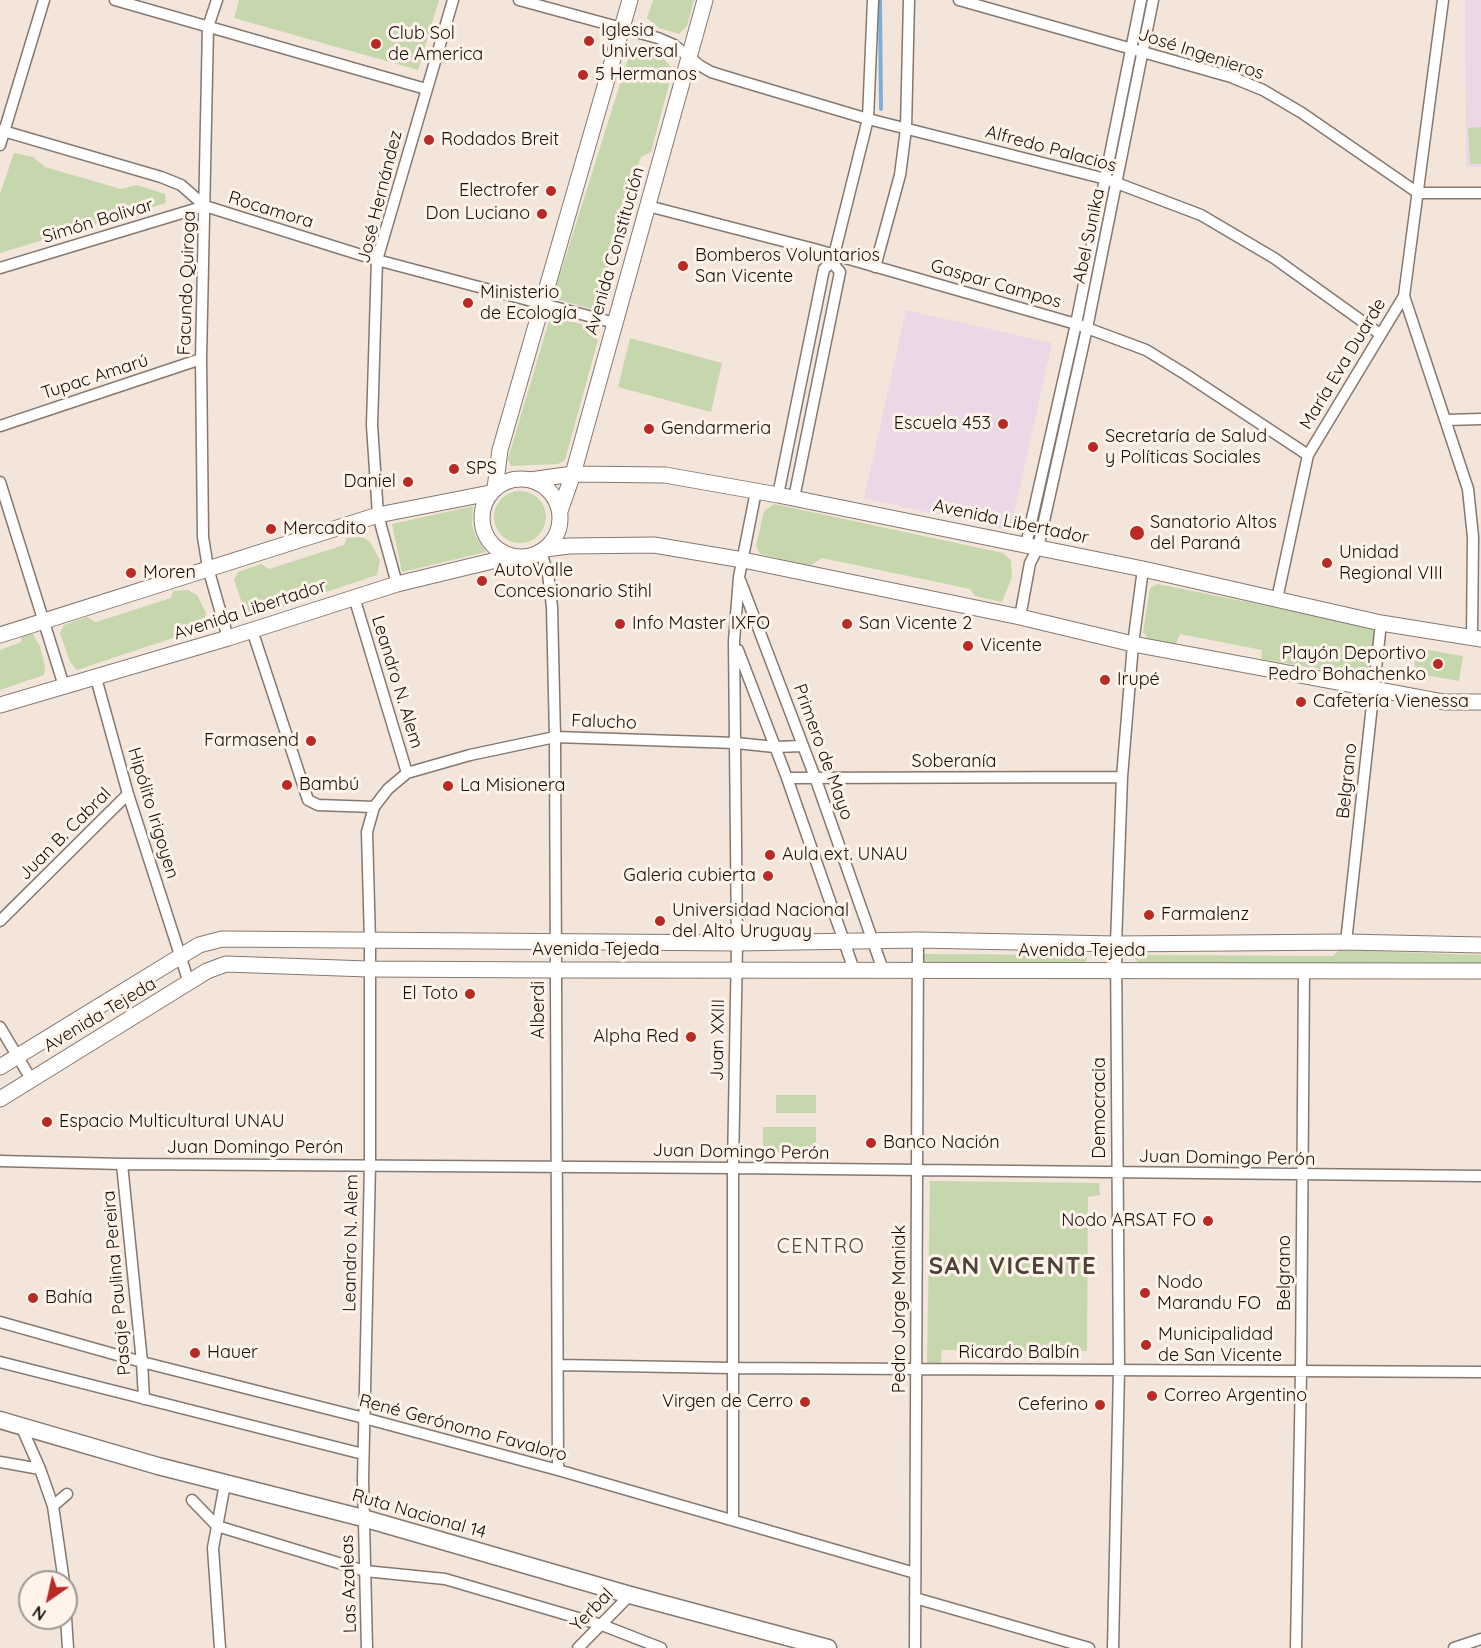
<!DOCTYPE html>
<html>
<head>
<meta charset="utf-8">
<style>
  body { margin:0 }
  #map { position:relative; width:1481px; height:1648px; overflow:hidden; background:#f4e5da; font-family:Quicksand,sans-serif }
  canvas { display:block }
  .north { position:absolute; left:18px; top:1570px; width:60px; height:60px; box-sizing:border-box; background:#fff3ea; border:2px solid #a19891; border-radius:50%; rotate:214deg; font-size:16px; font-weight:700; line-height:24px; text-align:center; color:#15100c }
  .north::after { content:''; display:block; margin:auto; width:21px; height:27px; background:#b82a23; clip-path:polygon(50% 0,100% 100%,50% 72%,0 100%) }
</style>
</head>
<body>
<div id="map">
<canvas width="1481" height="1648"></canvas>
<div class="north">N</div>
</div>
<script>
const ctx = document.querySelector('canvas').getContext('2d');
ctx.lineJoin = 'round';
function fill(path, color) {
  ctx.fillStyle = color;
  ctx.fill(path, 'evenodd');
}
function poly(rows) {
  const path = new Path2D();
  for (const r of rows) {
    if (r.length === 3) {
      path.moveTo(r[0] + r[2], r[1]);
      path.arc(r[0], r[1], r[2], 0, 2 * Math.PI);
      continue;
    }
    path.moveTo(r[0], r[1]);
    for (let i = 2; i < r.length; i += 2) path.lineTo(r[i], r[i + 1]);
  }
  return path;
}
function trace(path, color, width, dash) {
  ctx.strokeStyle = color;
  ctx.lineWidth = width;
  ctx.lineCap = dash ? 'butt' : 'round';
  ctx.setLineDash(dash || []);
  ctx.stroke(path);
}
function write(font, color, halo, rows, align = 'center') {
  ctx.font = font + ' Quicksand,sans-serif';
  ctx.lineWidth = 6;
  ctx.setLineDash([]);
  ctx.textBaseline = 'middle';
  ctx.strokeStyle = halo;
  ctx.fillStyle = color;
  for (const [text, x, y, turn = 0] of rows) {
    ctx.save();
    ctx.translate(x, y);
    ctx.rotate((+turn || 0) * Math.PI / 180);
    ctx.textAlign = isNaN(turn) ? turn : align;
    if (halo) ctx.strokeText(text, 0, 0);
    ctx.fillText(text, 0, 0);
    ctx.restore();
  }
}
const education = poly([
  [1465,0,1481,0,1481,167,1466,167],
  [906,310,1052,343,1010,531,864,498]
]);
const green = poly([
  [239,0,439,0,418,70,234,18],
  [653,0,694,0,687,26,679,34,659,28,647,18],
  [636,48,660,55,673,69,651,152,641,157,624,206,607,272,614,284,606,310,603,312,559,300,553,297,631,49],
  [1481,127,1481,164,1470,164,1468,128],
  [14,153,33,157,45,167,121,189,137,185,165,194,166,203,0,253,0,194],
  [556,316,589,327,598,340,565,460,558,464,511,466,508,459,549,321],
  [630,338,722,363,711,412,618,387],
  [520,517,26],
  [774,504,1003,553,1011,560,1012,577,1002,602,975,596,970,589,822,558,810,566,760,554,756,546,764,511],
  [473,506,472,525,476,537,486,552,402,572,392,524],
  [362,537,370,542,380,560,377,575,251,617,244,609,234,580,238,572,261,564,269,569,344,545,347,538],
  [1158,584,1371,627,1375,633,1370,674,1365,677,1261,659,1262,650,1180,634,1176,644,1149,640,1143,632,1150,588],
  [188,590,197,595,206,613,203,628,77,670,70,662,60,633,64,625,87,617,96,622,171,598,173,591],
  [32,633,40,646,45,666,44,675,0,690,0,650,21,642,22,636],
  [1417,648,1463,656,1459,681,1413,673],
  [1339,950,1481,955,1481,965,1140,964,1136,960,1134,954,1140,951,1150,955,1333,956],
  [924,954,1085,955,1087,959,1085,964,925,963,921,960],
  [776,1095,816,1095,816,1113,776,1113],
  [763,1127,816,1127,816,1153,763,1152],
  [930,1181,1099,1183,1100,1195,1088,1197,1087,1351,942,1350,941,1363,927,1363]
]);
const stream = poly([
  [880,0,881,109]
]);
const minor = poly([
  [115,0,426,89],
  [217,0,208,27,201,359,203,537,208,568,228,638],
  [519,0,658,38,674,45,699,65,711,72,737,80,868,119,1106,179,1201,215,1274,258,1380,334],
  [959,0,1231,77,1263,90,1302,113,1418,193,1481,193],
  [0,130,161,177,181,185,205,206,377,260,615,323],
  [0,145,44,0],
  [648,206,814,249,1076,324,1146,350,1185,374,1308,455],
  [875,267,900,175,906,129,909,0],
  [0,268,205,206],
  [1404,296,1468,489,1473,537,1472,638],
  [1447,420,1481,419],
  [0,426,201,359],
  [0,482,64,686],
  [778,495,824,269,832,262,834,255,868,119,873,0],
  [794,498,840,272,832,262],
  [1026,545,1076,324,1141,0],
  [541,552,548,574,552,607,555,737,558,1470],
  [740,580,816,780,883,970],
  [397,584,378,515,372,425,377,260,453,0],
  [354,597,407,773],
  [1277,599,1308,455,1404,296,1443,0],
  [1020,617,1030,563,1038,548,1087,328,1153,0],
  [252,630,308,800,318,805,374,807],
  [738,650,787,778,854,970],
  [96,678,128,794,189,983],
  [787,778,1122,777],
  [0,921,128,794],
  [1346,942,1381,623],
  [0,1027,31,1079],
  [0,1161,122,1164,733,1168,1481,1176],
  [122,1164,142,1362,144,1399],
  [0,1322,142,1362,364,1418,558,1470,915,1573],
  [0,1362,363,1454],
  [558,1365,732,1368,1481,1372],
  [21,1426,40,1469,53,1506,64,1582],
  [0,1462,40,1469],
  [192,1500,217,1526,365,1571,445,1579,602,1625,661,1648],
  [53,1506,67,1494],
  [733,1520,733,1168,737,943,734,641,739,577,756,491],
  [915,1598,1089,1648],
  [66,1618,68,1648],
  [220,1648,213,1548,225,1484],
  [367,1648,363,1480,370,1165,370,942,367,832,374,807,388,789,407,773,470,755,555,737,736,743,775,747,803,746],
  [578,1648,630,1595],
  [915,1648,918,940],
  [1113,1648,1119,1370,1116,944,1122,777,1133,644,1143,569],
  [1296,1648,1301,1371,1304,971],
  [1454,1648,1481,1639]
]);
const secondary = poly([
  [521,518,39],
  [530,480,573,474,665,475,778,495,1143,569,1381,623,1481,639],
  [495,488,500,450,630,0],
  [560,511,573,474,705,0],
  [545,549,569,546,654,545,743,560,1020,617,1133,644,1444,702,1481,702],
  [0,635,378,515,490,493],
  [0,705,228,638,397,584,513,556],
  [0,1067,199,945,222,939,737,943,918,940,1116,944,1346,942,1481,945],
  [0,1099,207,971,226,964,368,969,555,970,1481,971]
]);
const trunk = poly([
  [0,1420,158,1466,363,1518,630,1595,828,1648]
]);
const markers = [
  [589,41,6,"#b82a23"],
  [376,44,6,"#b82a23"],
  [583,75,6,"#b82a23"],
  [429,140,6,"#b82a23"],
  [551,191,6,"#b82a23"],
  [542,214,6,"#b82a23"],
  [683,266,6,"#b82a23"],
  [468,303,6,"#b82a23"],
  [1003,424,6,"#b82a23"],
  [649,429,6,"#b82a23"],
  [1093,447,6,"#b82a23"],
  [454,469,6,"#b82a23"],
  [408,482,6,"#b82a23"],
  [271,529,6,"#b82a23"],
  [1137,533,8,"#b82a23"],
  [1327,563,6,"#b82a23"],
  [131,573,6,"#b82a23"],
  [482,581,6,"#b82a23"],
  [620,624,6,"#b82a23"],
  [847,624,6,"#b82a23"],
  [968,646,6,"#b82a23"],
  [1438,664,6,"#b82a23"],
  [1105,680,6,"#b82a23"],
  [1301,702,6,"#b82a23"],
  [311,741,6,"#b82a23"],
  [287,785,6,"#b82a23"],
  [448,786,6,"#b82a23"],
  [770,855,6,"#b82a23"],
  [768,876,6,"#b82a23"],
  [1149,915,6,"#b82a23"],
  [660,921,6,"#b82a23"],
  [470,994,6,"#b82a23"],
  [691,1037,6,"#b82a23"],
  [47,1122,6,"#b82a23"],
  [871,1143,6,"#b82a23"],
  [1208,1221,6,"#b82a23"],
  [1145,1293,6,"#b82a23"],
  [33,1298,6,"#b82a23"],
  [1146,1345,6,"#b82a23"],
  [195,1353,6,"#b82a23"],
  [1152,1396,6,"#b82a23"],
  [805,1402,6,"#b82a23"],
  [1100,1405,6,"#b82a23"]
];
const poiNames = [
  ["Iglesia",601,31],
  ["Universal",601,52],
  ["Club Sol",388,34],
  ["de America",388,55],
  ["5 Hermanos",595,75],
  ["Rodados Breit",441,140],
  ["Electrofer",539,191,"right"],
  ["Don Luciano",530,214,"right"],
  ["Bomberos Voluntarios",695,256],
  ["San Vicente",695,277],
  ["Ministerio",480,293],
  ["de Ecología",480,314],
  ["Escuela 453",991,424,"right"],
  ["Gendarmeria",661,429],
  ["Secretaría de Salud",1105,437],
  ["y Políticas Sociales",1105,458],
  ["SPS",466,469],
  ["Daniel",396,482,"right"],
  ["Sanatorio Altos",1150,523],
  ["del Paraná",1150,544],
  ["Mercadito",283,529],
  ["Unidad",1339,553],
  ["Regional VIII",1339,574],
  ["AutoValle",494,571],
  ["Concesionario Stihl",494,592],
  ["Moren",143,573],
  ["Info Master IXFO",632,624],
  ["San Vicente 2",859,624],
  ["Vicente",980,646],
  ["Playón Deportivo",1426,654,"right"],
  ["Pedro Bohachenko",1426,675,"right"],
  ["Irupé",1117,680],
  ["Cafetería Vienessa",1313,702],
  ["Farmasend",299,741,"right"],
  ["Bambú",299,785],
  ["La Misionera",460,786],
  ["Aula ext. UNAU",782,855],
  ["Galeria cubierta",756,876,"right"],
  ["Universidad Nacional",672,911],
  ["del Alto Uruguay",672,932],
  ["Farmalenz",1161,915],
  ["El Toto",458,994,"right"],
  ["Alpha Red",679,1037,"right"],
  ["Espacio Multicultural UNAU",59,1122],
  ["Banco Nación",883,1143],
  ["Nodo ARSAT FO",1196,1221,"right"],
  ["Nodo",1157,1283],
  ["Marandu FO",1157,1304],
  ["Bahía",45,1298],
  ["Municipalidad",1158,1335],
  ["de San Vicente",1158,1356],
  ["Hauer",207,1353],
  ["Correo Argentino",1164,1396],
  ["Virgen de Cerro",793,1402,"right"],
  ["Ceferino",1088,1405,"right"]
];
const streetNames = [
  ["José Ingenieros",1201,54,18],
  ["Alfredo Palacios",1051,149,15],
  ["José Hernández",380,197,-76],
  ["Rocamora",271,210,17],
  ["Simón Bolivar",98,221,-17],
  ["Abel Sunika",1089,236,-78],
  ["Avenida Constitución",615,251,-74],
  ["Facundo Quiroga",187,283,-88],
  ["Gaspar Campos",996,284,16],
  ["María Eva Duarde",1343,364,-59],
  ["Tupac Amarú",95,377,-18],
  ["Avenida Libertador",1011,522,12],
  ["Avenida Libertador",250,610,-18],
  ["Leandro N. Alem",397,682,73],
  ["Falucho",604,722,2],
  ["Primero de Mayo",823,752,70],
  ["Soberanía",954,762],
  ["Belgrano",1347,781,-84],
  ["Hipólito Irigoyen",153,813,73],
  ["Juan B. Cabral",65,834,-45],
  ["Avenida Tejeda",596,950],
  ["Avenida Tejeda",1082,951],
  ["Alberdi",539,1010,-90],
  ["Avenida Tejeda",100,1015,-31],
  ["Juan XXIII",718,1040,-89],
  ["Democracia",1100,1108,-90],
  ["Juan Domingo Perón",255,1148],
  ["Juan Domingo Perón",741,1152,1],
  ["Juan Domingo Perón",1227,1158,1],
  ["Leandro N. Alem",351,1243,-89],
  ["Belgrano",1285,1273,-90],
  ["Pasaje Paulina Pereira",117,1283,-95],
  ["Pedro Jorge Maniak",900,1309,-90],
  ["Ricardo Balbín",1019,1353],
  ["René Gerónomo Favaloro",463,1428,15],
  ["Ruta Nacional 14",419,1514,16],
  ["Las Azaleas",349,1584,-92],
  ["Yerbal",592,1610,-46]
];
const neighbourhoodNames = [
  ["CENTRO",821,1247]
];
const districtNames = [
  ["SAN VICENTE",1013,1267]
];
fill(education, '#ecd7e6');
fill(green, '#c6d7ae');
trace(stream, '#7aafdb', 4);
trace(minor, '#85786f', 13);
trace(secondary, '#85786f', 17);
trace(trunk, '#85786f', 19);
trace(minor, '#fff', 10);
trace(secondary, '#fff', 15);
trace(trunk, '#fff', 16);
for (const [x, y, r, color] of markers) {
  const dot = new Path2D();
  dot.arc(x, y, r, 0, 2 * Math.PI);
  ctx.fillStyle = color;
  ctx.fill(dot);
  trace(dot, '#fff3ea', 2);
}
write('18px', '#15100c', '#fff3ea', poiNames, 'left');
write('18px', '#15100c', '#fff3ea', streetNames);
ctx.letterSpacing = '1.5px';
write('20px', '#4d4239', '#fff3ea', neighbourhoodNames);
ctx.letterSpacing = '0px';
ctx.letterSpacing = '1.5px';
write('bold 24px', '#4d4239', '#fff3ea', districtNames);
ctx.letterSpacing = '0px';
</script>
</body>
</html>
